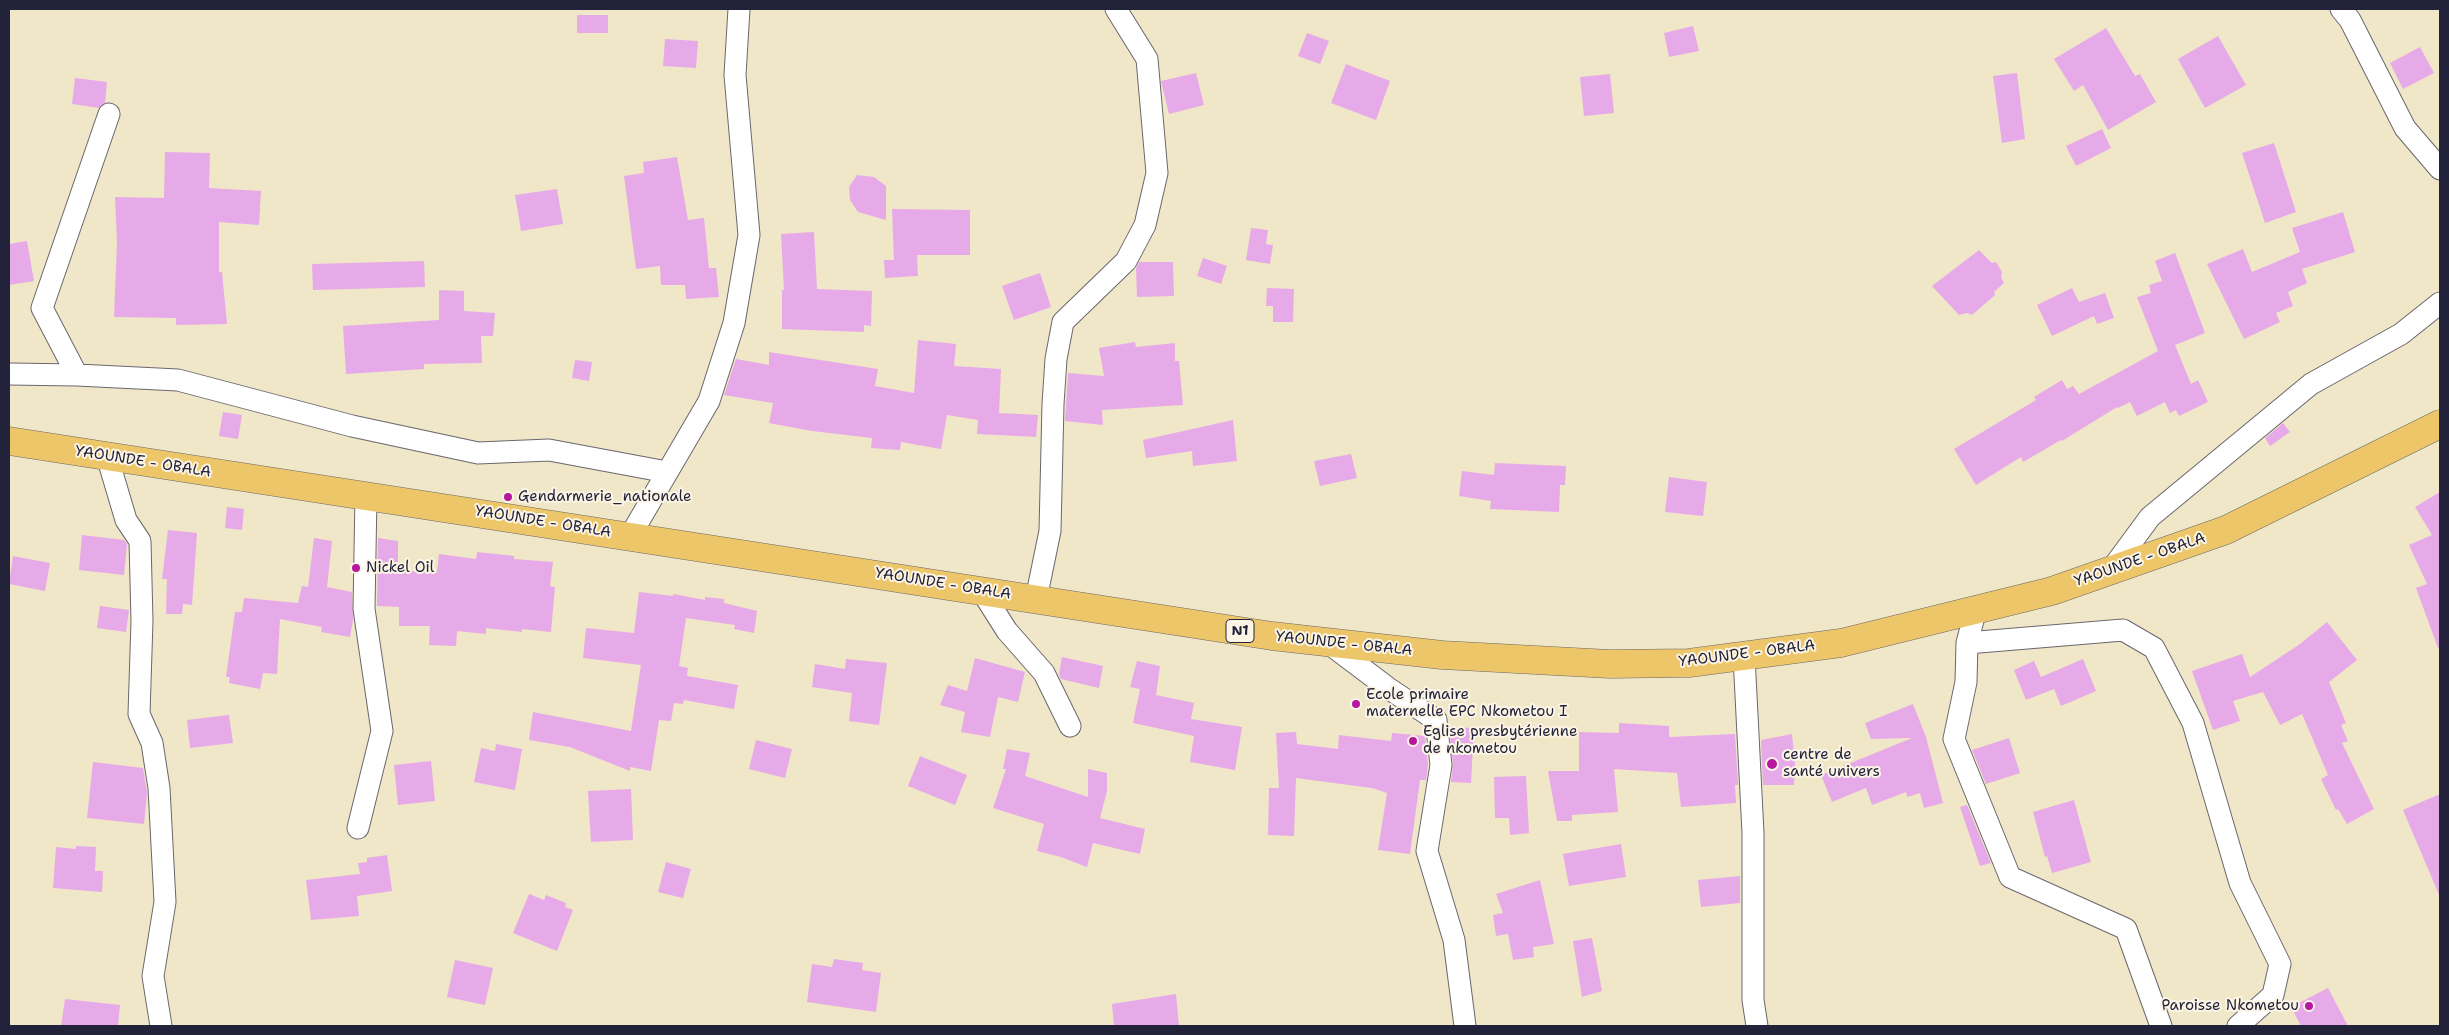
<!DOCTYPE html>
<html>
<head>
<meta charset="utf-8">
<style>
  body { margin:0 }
  #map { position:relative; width:2449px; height:1035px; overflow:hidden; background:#f0e6c8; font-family:"Shantell Sans",sans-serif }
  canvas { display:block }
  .frame { position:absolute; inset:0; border:10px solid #22223b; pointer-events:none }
</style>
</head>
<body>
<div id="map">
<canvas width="2449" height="1035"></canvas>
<div class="frame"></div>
</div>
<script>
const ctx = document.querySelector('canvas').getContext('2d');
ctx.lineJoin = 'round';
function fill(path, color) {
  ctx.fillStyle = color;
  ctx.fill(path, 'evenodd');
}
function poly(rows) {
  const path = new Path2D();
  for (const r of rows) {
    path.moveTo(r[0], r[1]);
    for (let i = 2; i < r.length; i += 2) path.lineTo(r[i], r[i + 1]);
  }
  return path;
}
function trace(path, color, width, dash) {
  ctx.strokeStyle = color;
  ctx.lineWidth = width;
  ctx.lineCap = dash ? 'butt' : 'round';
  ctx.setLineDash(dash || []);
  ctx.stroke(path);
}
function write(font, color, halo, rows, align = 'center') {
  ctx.font = font + ' "Shantell Sans",sans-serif';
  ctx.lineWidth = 4;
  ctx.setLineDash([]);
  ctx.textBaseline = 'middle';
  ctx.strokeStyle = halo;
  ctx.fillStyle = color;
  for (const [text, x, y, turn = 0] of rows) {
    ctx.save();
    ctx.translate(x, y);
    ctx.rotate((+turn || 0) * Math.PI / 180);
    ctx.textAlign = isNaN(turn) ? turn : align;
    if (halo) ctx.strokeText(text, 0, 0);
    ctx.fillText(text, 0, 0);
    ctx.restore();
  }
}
const building = poly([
  [577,15,608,15,608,33,577,33],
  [1693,26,1699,51,1669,57,1664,33],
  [2106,28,2135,76,2140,74,2156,102,2108,130,2083,85,2074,91,2054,59],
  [1307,33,1329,41,1320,64,1298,56],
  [2218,36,2246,85,2205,108,2178,59],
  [665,39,698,41,696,68,663,66],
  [2420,47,2434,73,2403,89,2390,63],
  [1346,64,1390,81,1376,120,1331,103],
  [1196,73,1204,105,1169,114,1161,81],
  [2017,73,2025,139,2002,143,1993,76],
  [1610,74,1614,113,1584,116,1580,77],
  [75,78,107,82,105,103,99,108,72,104],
  [2102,129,2111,148,2076,166,2066,146],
  [2274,143,2296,212,2265,223,2242,153],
  [165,152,210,153,209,188,261,191,259,225,219,222,219,272,222,272,227,324,176,325,176,318,114,317,117,242,115,197,164,198],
  [677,157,688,220,704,218,709,268,716,268,719,297,686,299,685,285,661,285,660,266,636,269,624,176,644,173,643,162],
  [857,175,874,177,886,186,886,220,858,212,850,200,849,187],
  [557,189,563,224,521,231,515,195],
  [892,209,970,210,970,255,917,255,918,276,885,278,884,260,894,260],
  [2343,212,2355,252,2302,269,2307,283,2288,292,2293,306,2276,313,2280,322,2244,339,2207,264,2243,249,2252,272,2300,252,2292,228],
  [1251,228,1268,230,1266,244,1273,245,1270,264,1246,260],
  [814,232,817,289,872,291,871,326,864,325,864,332,782,329,782,290,784,290,781,234],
  [27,241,34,281,9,285,9,244],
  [1979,250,1992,263,1996,262,2002,272,2001,277,2004,283,1994,292,1995,295,1972,315,1967,313,1959,315,1932,286],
  [2175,253,2205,333,2175,345,2191,384,2198,380,2208,402,2179,416,2176,410,2170,413,2165,402,2137,416,2130,402,2118,408,2117,407,2062,441,2061,440,2023,462,2021,457,1976,485,1954,449,2036,400,2034,397,2062,380,2067,389,2073,386,2079,394,2158,351,2137,297,2151,293,2149,285,2162,281,2155,261],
  [1203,258,1227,266,1221,284,1197,276],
  [424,261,425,287,313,290,312,264],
  [1139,262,1173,262,1174,296,1137,297,1136,268],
  [1040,273,1051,307,1014,320,1002,286],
  [1267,288,1294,289,1293,322,1273,322,1273,306,1266,306],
  [2072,288,2079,302,2105,293,2114,318,2097,324,2094,316,2052,336,2037,305],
  [439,290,464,291,464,311,495,313,493,336,481,336,482,363,424,364,424,369,346,374,343,326,439,320],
  [918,340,956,344,954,366,1001,369,999,413,1038,415,1036,437,977,434,978,420,947,415,941,449,901,442,900,450,871,448,872,438,812,431,769,423,773,403,724,395,736,359,769,365,769,352,878,369,875,386,914,393],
  [1135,342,1136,347,1175,343,1175,361,1179,361,1183,405,1102,410,1103,425,1065,421,1068,373,1104,376,1099,348],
  [575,360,592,362,589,381,572,378],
  [223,412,242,415,238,439,219,436],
  [1233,420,1237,461,1193,466,1192,451,1146,458,1143,440],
  [2283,423,2290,432,2270,446,2265,438],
  [1351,454,1357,478,1320,486,1314,461],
  [1495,463,1566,466,1565,485,1560,485,1559,512,1490,509,1491,501,1459,496,1462,471,1494,475],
  [1669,477,1707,482,1703,516,1665,512],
  [2440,492,2440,647,2438,648,2416,588,2427,584,2409,545,2432,535,2415,507],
  [227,507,244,509,242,530,225,528],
  [168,530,197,533,192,605,183,604,182,614,166,614,167,579,162,579],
  [82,535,124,540,127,544,124,575,79,570],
  [314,538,332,541,327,587,352,592,353,620,350,637,321,632,322,627,280,619,277,674,263,673,260,689,229,683,230,677,226,677,235,612,242,612,244,598,298,603,302,586,308,587],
  [378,538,398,541,398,571,437,572,439,554,476,559,477,552,514,556,514,559,553,562,550,586,555,587,551,632,522,629,522,632,486,628,486,634,457,631,456,646,429,645,430,626,399,626,399,607,377,606],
  [13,556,50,563,45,591,9,584],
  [639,592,673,596,673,594,705,600,705,597,724,599,724,603,757,611,754,633,734,629,735,625,686,618,679,666,688,668,687,676,738,685,734,709,684,700,683,704,674,703,671,721,659,720,651,771,630,767,630,771,570,747,529,740,533,712,631,731,641,665,583,658,586,628,634,633],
  [100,606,129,610,126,632,97,628],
  [2327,622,2357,660,2329,682,2346,723,2341,725,2348,741,2342,743,2374,809,2347,824,2338,809,2336,810,2321,779,2328,775,2302,714,2280,725,2263,692,2233,701,2240,721,2213,730,2192,671,2242,654,2250,677,2300,644],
  [1062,657,1103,666,1099,688,1061,679,1059,674],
  [975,658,1025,672,1018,702,998,697,990,737,961,732,965,712,940,705,948,685,967,691],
  [846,659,887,663,879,725,849,721,852,693,812,687,815,664,845,669],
  [2083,659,2096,691,2061,706,2054,689,2026,700,2014,670,2034,661,2041,677],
  [1137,661,1160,666,1156,695,1194,703,1191,719,1242,727,1235,770,1190,762,1194,736,1133,723,1140,689,1130,687],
  [1913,704,1926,737,1943,803,1924,808,1920,793,1907,797,1906,792,1872,805,1866,788,1832,802,1821,775,1912,738,1871,739,1865,723],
  [229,715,233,743,190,748,187,720],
  [1619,723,1669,726,1669,737,1735,734,1738,785,1735,785,1736,803,1681,807,1677,773,1614,769,1618,812,1572,815,1572,821,1557,821,1548,771,1579,771,1579,732,1619,733],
  [1449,727,1474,728,1471,783,1451,782,1453,764],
  [1296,732,1297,744,1338,749,1339,735,1391,741,1392,733,1425,736,1428,765,1426,780,1420,780,1410,854,1378,850,1387,793,1372,788,1296,778,1294,836,1268,835,1269,788,1279,788,1276,733],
  [1792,734,1795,764,1794,785,1763,785,1761,740],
  [2009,738,2020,773,1986,784,1972,750],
  [756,740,792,749,785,778,749,769],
  [496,744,522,749,515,790,474,782,481,748,495,751],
  [1007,749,1030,753,1025,776,1088,797,1088,769,1107,773,1107,791,1100,818,1145,829,1140,854,1093,843,1087,867,1061,857,1037,851,1044,824,993,808,1006,769,1003,769],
  [920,756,967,775,955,805,908,786],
  [431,761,435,801,398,805,394,765],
  [93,762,143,768,147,793,144,824,87,818],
  [1526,776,1529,833,1510,835,1509,818,1495,818,1494,777],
  [631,789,633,840,591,842,588,791],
  [2440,794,2440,897,2403,810],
  [2074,800,2091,862,2052,873,2047,856,2045,857,2033,812],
  [1967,805,1991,863,1980,866,1960,807],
  [1621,844,1626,877,1569,886,1563,854],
  [76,846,96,847,95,871,103,871,102,892,53,888,56,847,76,849],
  [387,855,392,891,357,896,359,916,311,920,306,880,360,874,358,863,367,862,367,858],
  [666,862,691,869,683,898,658,892],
  [1740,876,1740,903,1701,907,1698,880],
  [1540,880,1554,944,1533,947,1534,957,1513,960,1508,934,1496,936,1493,915,1503,913,1496,894],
  [529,894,544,900,546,895,566,903,565,907,573,910,557,951,513,933],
  [1592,938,1602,991,1582,997,1573,941],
  [834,959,863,963,862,970,881,973,876,1012,807,1002,812,964,832,967],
  [455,960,493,968,485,1005,447,997],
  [2328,988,2348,1026,2301,1026,2291,1007],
  [1176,994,1179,1026,1114,1026,1112,1004],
  [65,999,120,1005,118,1026,61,1026]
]);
const street = poly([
  [2341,9,2350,20,2405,128,2440,169],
  [9,374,77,375,178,380,352,426,478,453,549,450,667,472],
  [77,375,42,308,109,114],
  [107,456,126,520,140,541,142,621,139,714,152,743,159,788,165,902,153,976,161,1026],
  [630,536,709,401,734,323,749,235,735,75,739,9],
  [2111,570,2150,517,2311,384,2401,334,2440,303],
  [981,590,1007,631,1044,673,1070,726],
  [1036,599,1050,531,1053,404,1056,359,1063,322,1126,261,1145,225,1157,173,1147,59,1116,9],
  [1976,609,1967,643,1966,682,1954,739,2010,877,2126,929,2161,1026],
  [1327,642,1388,688,1436,720,1441,765,1427,851,1454,940,1465,1026],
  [1967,643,2123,630,2154,648,2193,723,2240,883,2280,964,2273,995,2238,1026],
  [1744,656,1753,833,1753,1000,1757,1026],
  [358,828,382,731,364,609,366,495]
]);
const highway = poly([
  [9,441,1272,636,1442,655,1610,664,1689,663,1841,643,2052,591,2226,530,2440,424]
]);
const markers = [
  [508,497,5,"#b5179e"],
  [356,568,5,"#b5179e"],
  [1356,704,5,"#b5179e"],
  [1413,741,5,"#b5179e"],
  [1772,764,6,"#b5179e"],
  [2309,1006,5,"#b5179e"]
];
const shields = [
  [1240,631,28]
];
const shieldNames = [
  ["N1",1240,631]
];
const streetNames = [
  ["YAOUNDE - OBALA",143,462,9],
  ["YAOUNDE - OBALA",543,522,9],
  ["YAOUNDE - OBALA",2140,560,-19],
  ["YAOUNDE - OBALA",943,584,9],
  ["YAOUNDE - OBALA",1344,644,6],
  ["YAOUNDE - OBALA",1747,654,-7]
];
const poiNames = [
  ["Gendarmerie_nationale",518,497],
  ["Nickel Oil",366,568],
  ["Ecole primaire",1366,695],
  ["maternelle EPC Nkometou I",1366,712],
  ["Eglise presbytérienne",1423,732],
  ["de nkometou",1423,749],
  ["centre de",1783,755],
  ["santé univers",1783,772],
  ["Paroisse Nkometou",2299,1006,"right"]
];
fill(building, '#e7aae8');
trace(street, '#6a676c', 23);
trace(highway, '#6a676c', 29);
trace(street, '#fff', 21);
trace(highway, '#ecc669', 28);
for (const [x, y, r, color] of markers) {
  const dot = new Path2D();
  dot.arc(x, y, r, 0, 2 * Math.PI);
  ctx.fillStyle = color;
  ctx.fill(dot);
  trace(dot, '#fcf5e5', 2);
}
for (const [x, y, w] of shields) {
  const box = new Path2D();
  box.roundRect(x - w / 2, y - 11.5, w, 23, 4);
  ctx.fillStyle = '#fcf5e5';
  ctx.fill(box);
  trace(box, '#22223b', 1);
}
write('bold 14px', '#22223b', null, shieldNames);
write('15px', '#22223b', '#fcf5e5', streetNames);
write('15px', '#22223b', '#fcf5e5', poiNames, 'left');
</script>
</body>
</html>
